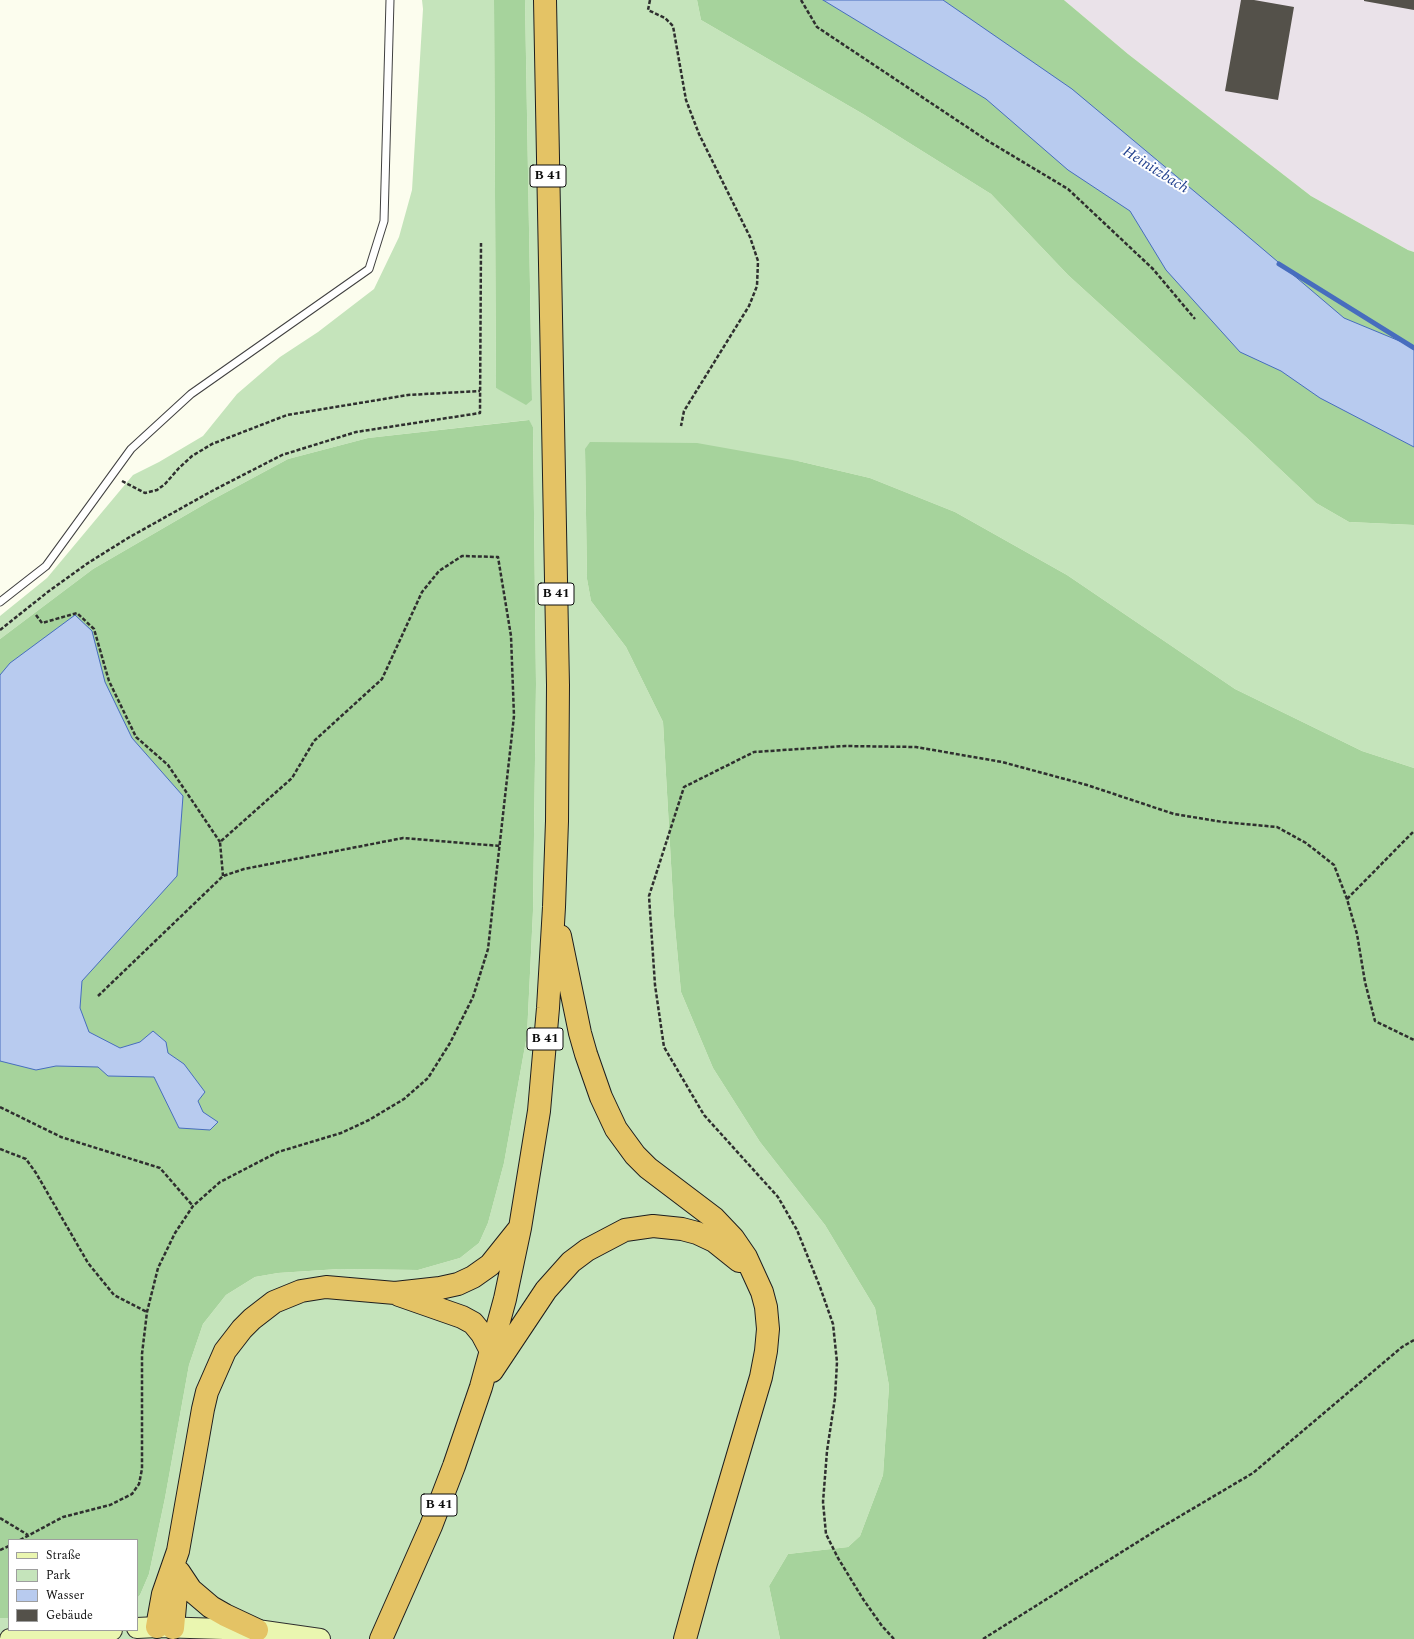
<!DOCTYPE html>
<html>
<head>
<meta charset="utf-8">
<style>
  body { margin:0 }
  #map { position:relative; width:1414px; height:1639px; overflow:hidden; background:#fcfdee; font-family:Spectral,serif }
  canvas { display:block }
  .legend { position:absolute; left:8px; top:1539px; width:130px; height:92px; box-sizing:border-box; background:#fff; border:1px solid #9e9e9e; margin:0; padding:5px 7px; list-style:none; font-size:12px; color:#0d0d0d }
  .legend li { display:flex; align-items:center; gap:8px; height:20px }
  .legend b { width:20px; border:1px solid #9e9e9e }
</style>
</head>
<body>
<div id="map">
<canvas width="1414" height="1639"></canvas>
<ul class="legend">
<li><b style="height:5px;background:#eaf6b0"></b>Straße</li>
<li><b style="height:11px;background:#c5e4bb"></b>Park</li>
<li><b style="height:11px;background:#b8cbef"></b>Wasser</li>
<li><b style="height:11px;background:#54514a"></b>Gebäude</li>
</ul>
</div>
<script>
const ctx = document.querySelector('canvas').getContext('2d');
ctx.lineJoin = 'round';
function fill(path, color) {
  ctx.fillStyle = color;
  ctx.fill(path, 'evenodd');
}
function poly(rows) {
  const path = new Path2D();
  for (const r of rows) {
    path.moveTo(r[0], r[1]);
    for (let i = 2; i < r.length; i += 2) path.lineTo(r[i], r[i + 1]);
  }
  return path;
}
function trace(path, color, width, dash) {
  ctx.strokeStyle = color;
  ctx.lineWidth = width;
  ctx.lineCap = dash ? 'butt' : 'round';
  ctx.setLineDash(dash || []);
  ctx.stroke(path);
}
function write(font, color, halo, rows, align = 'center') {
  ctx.font = font + ' Spectral,serif';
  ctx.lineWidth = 4;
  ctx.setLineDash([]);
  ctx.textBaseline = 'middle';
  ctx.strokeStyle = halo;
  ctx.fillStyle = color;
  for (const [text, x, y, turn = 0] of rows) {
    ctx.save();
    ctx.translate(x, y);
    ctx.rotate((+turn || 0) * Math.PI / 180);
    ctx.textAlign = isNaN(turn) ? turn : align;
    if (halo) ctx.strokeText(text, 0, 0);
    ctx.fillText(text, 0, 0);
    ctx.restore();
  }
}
const industrial = poly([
  [1064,0,1414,0,1414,252,1408,250,1311,196,1128,54]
]);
const green = poly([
  [422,0,494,0,496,388,532,400,525,0,697,0,701,20,863,114,991,194,1068,275,1246,437,1316,503,1349,522,1414,525,1414,768,1362,751,1235,689,1067,575,955,512,870,478,798,461,585,449,587,579,591,601,626,647,663,722,674,916,681,992,713,1068,760,1142,825,1225,875,1308,889,1386,883,1475,860,1536,848,1547,788,1554,769,1586,780,1639,0,1639,0,1618,9,1618,9,1630,137,1630,137,1598,140,1595,149,1574,165,1498,189,1365,203,1324,226,1295,255,1277,278,1273,339,1269,418,1270,460,1258,479,1243,488,1223,504,1163,527,1035,533,911,536,684,533,427,528,420,368,438,288,459,210,501,93,569,0,639,0,616,47,578,133,475,159,462,203,436,237,394,280,357,318,332,374,289,399,237,412,190,423,9]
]);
const forest = poly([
  [494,0,525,0,532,400,526,405,496,388],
  [697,0,1064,0,1128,54,1311,196,1408,250,1414,252,1414,525,1349,522,1316,503,1246,437,1068,275,991,194,863,114,701,20],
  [529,420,533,427,536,684,533,911,527,1035,504,1163,488,1223,479,1243,460,1258,418,1270,339,1269,278,1273,255,1277,226,1295,203,1324,189,1365,165,1498,149,1574,140,1595,137,1598,137,1540,9,1540,9,1618,0,1618,0,639,93,569,210,501,288,459,368,438],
  [590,442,697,443,798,461,870,478,955,512,1067,575,1235,689,1362,751,1414,768,1414,1639,780,1639,769,1586,788,1554,848,1547,860,1536,883,1475,889,1386,875,1308,825,1225,760,1142,713,1068,681,992,674,916,663,722,626,647,591,601,587,579,585,449]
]);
const water = poly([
  [823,0,943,0,1072,89,1231,222,1344,318,1414,347,1414,447,1320,398,1281,371,1240,352,1166,270,1130,211,1068,170,986,99,823,0],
  [75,615,92,631,105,682,132,738,183,796,177,876,82,981,80,1008,89,1032,120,1048,140,1042,153,1031,166,1042,168,1053,184,1064,205,1092,198,1101,203,1112,218,1122,210,1130,179,1128,154,1077,108,1076,98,1067,56,1066,36,1070,0,1061,0,675,10,663,75,615]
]);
const stream = poly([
  [1279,264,1414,348]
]);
const building = poly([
  [1241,0,1254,0,1294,7,1278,100,1225,91],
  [1364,0,1414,0,1414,10,1364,1]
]);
const path = poly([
  [650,0,648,10,665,18,673,26,686,100,699,134,750,237,758,261,757,286,749,306,684,411,681,426],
  [801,0,817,27,988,141,1068,189,1153,269,1195,319],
  [122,481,145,493,157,490,165,484,179,468,192,456,212,444,287,415,408,395,480,391],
  [36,615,42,623,77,613,94,629,109,681,136,737,168,765,220,842],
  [0,630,49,591,88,563,128,538,212,491,282,455,356,432,480,413,481,243],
  [1347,899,1414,831],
  [98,996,223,876,244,869,403,838,500,846],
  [0,1107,61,1137,160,1168,193,1206],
  [0,1149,26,1159,36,1173,88,1263,114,1295,147,1312],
  [0,1518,28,1535],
  [20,1540,63,1517,110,1505,132,1494,139,1484,142,1469,142,1354,147,1312,158,1268,175,1233,193,1206,220,1182,278,1152,341,1133,369,1120,404,1099,428,1078,450,1043,473,997,488,949,514,716,511,636,498,557,462,556,439,571,422,592,382,679,314,741,292,778,220,842,223,876],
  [0,1550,9,1546],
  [894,1639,882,1626,863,1599,838,1558,826,1534,823,1502,827,1451,835,1398,837,1362,833,1324,820,1287,797,1230,778,1197,704,1115,664,1047,655,985,649,896,684,787,754,752,845,746,916,747,1002,762,1087,785,1174,814,1223,822,1277,827,1306,843,1334,865,1347,899,1357,934,1365,982,1375,1021,1414,1040],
  [983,1639,1160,1528,1253,1473,1402,1347,1414,1340]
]);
const lane = poly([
  [0,602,46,566,131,449,191,394,369,269,384,221,390,0]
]);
const secondary = poly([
  [137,1628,157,1627,257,1630,320,1639],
  [10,1639,112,1630]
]);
const highway = poly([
  [560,936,580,1033,586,1054,601,1097,616,1129,635,1155,648,1168,714,1218,733,1238,746,1257,762,1292,766,1307,768,1329,766,1351,761,1377,706,1563,685,1639],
  [399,1295,462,1317,473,1323,482,1334,491,1351],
  [492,1371,546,1290,571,1262,587,1250,625,1230,653,1226,682,1229,697,1233,714,1241,739,1261],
  [179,1572,191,1590,211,1607,225,1615,257,1630],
  [157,1627,163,1594,178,1551,203,1409,207,1392,225,1351,242,1329,252,1319,274,1302,301,1291,326,1287,395,1293,440,1288,458,1284,473,1277,490,1265,518,1230],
  [173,1628,176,1594],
  [381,1639,431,1526,454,1466,481,1387,505,1299,520,1228,539,1111,548,1008,554,907,557,821,558,685,545,0]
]);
const shields = [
  [548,176,36],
  [556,594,36],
  [545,1039,36],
  [439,1505,36]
];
const shieldNames = [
  ["B 41",548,176],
  ["B 41",556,594],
  ["B 41",545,1039],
  ["B 41",439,1505]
];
const waterNames = [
  ["Heinitzbach",1155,171,32]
];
fill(industrial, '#eae2e9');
fill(green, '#c5e4bb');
fill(forest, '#a6d39c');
fill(water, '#b8cbef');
trace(water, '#476dbe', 1);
trace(stream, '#476dbe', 5);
fill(building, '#54514a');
trace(lane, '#404040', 9);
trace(secondary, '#2f2f2f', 22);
trace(highway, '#1e1e1e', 24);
trace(path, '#2f2f2f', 2.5, [4, 2]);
trace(lane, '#fff', 7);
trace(secondary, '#eaf6b0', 20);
trace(highway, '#e4c365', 22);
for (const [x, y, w] of shields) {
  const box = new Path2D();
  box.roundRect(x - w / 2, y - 11, w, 22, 3);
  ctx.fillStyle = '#fff';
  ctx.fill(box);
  trace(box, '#0d0d0d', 1);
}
write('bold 13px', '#0d0d0d', null, shieldNames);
write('italic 15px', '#244390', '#fff', waterNames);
</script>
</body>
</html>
